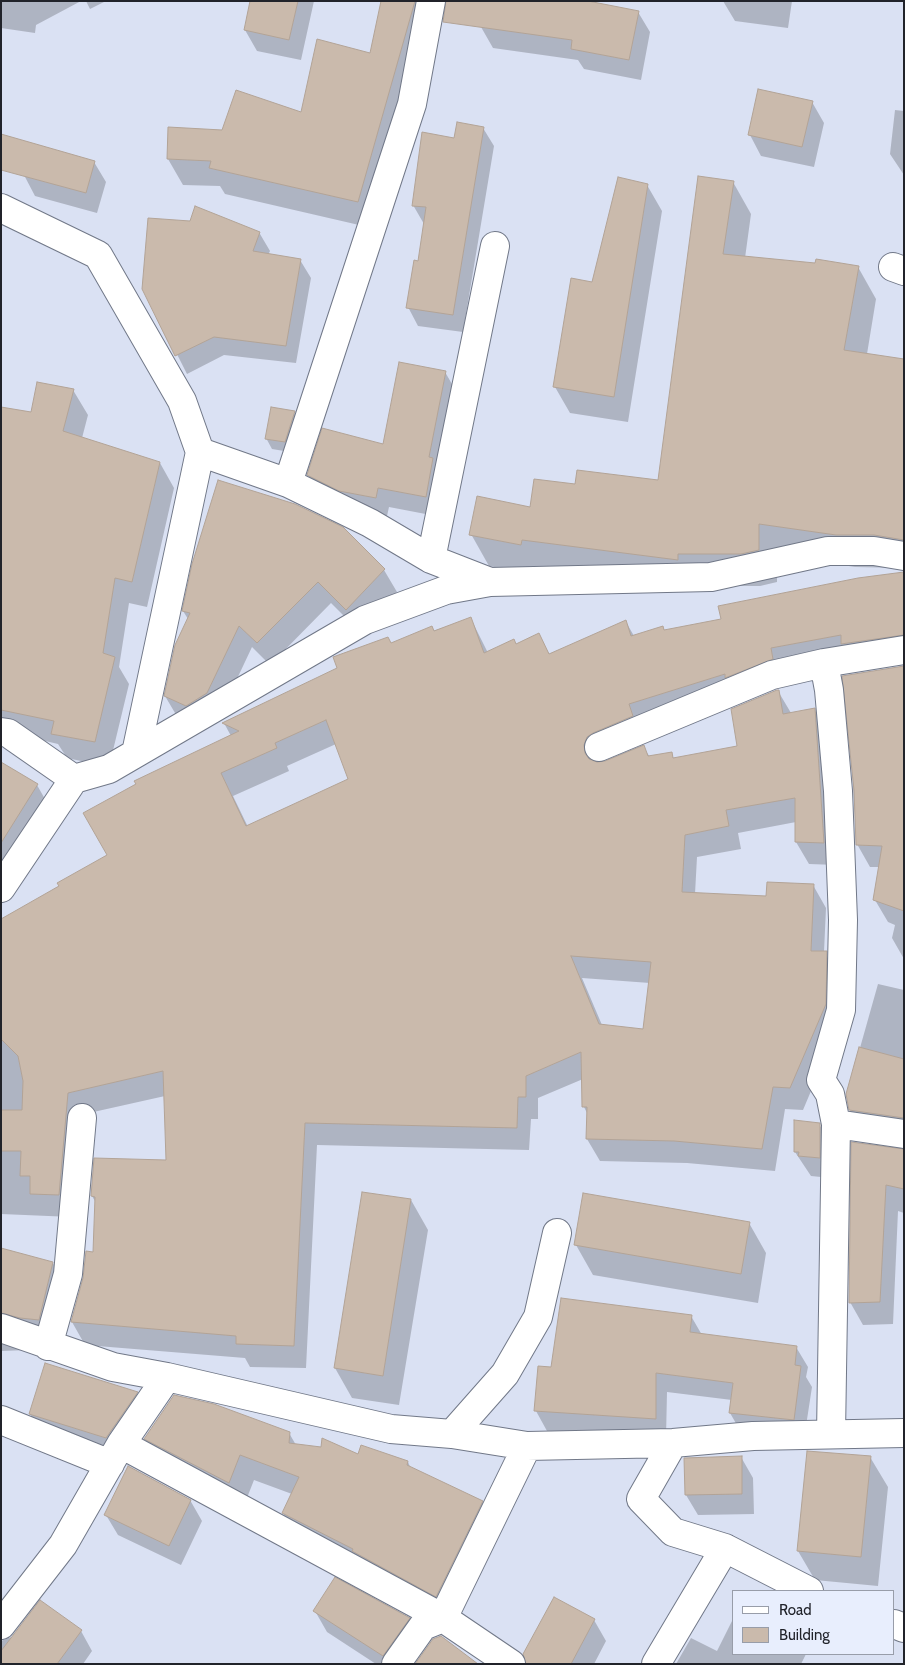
<!DOCTYPE html>
<html>
<head>
<meta charset="utf-8">
<style>
  body { margin:0 }
  #map { position:relative; width:905px; height:1665px; overflow:hidden; background:#dae1f3; font-family:Cabin,sans-serif }
  canvas { display:block }
  .frame { position:absolute; inset:0; border:2px solid #21232a; pointer-events:none }
  .legend { position:absolute; left:732px; top:1590px; width:162px; height:65px; box-sizing:border-box; background:#e8eefd; border:1px solid #989da9; margin:0; padding:6px 9px; list-style:none; font-size:15px; color:#21232a }
  .legend li { display:flex; align-items:center; gap:10px; height:25px }
  .legend b { width:25px; border:1px solid #989da9 }
</style>
</head>
<body>
<div id="map">
<canvas width="905" height="1665"></canvas>
<div class="frame"></div>
<ul class="legend">
<li><b style="height:6px;background:#fff"></b>Road</li>
<li><b style="height:14px;background:#cabaac"></b>Building</li>
</ul>
</div>
<script>
const ctx = document.querySelector('canvas').getContext('2d');
ctx.lineJoin = 'round';
function fill(path, color) {
  ctx.fillStyle = color;
  ctx.fill(path, 'evenodd');
}
function poly(rows) {
  const path = new Path2D();
  for (const r of rows) {
    path.moveTo(r[0], r[1]);
    for (let i = 2; i < r.length; i += 2) path.lineTo(r[i], r[i + 1]);
  }
  return path;
}
function trace(path, color, width, dash) {
  ctx.strokeStyle = color;
  ctx.lineWidth = width;
  ctx.lineCap = dash ? 'butt' : 'round';
  ctx.setLineDash(dash || []);
  ctx.stroke(path);
}
const shadow = poly([
  [1,1,81,1,36,25,35,33,1,28],
  [86,1,106,1,90,9],
  [252,1,314,1,301,60,257,51,245,30],
  [382,1,428,1,372,228,225,194,220,186,183,185,168,159,223,132,302,114,371,55],
  [723,1,792,1,788,28,735,21],
  [638,12,650,32,641,80,584,69,578,60,493,48,481,27],
  [812,102,824,123,814,167,761,156,750,135],
  [895,110,904,111,904,175,890,154],
  [483,128,494,146,463,332,418,326,408,307,419,262,424,224,413,205,455,140],
  [94,162,106,182,97,213,35,196,24,175],
  [733,182,751,214,745,258,858,267,876,299,867,354,904,360,904,568,855,567,777,555,777,582,760,586,696,586,539,576,489,566,471,534,531,508,576,485,659,482],
  [647,185,662,211,628,422,570,413,555,387,593,283],
  [196,208,260,234,270,251,268,255,300,260,311,278,296,363,224,355,187,374,144,289,191,222],
  [445,372,456,391,436,516,389,507,387,516,351,510,320,494,308,475,384,445],
  [73,390,88,415,82,438,160,463,174,488,147,607,129,603,119,667,129,684,109,767,67,758,58,744,20,735,1,723,1,408,32,413],
  [294,413,300,423,290,452,272,449,266,438],
  [342,528,384,570,397,592,359,631,331,603,270,665,252,647,219,717,178,718,165,696,188,619,183,611],
  [904,573,904,659,850,658,599,760,598,764,605,763,643,747,650,757,671,754,674,759,739,747,778,691,791,713,814,709,827,731,837,865,809,864,796,842,796,822,738,833,741,849,697,857,695,894,767,897,813,885,826,908,824,952,839,975,838,1027,803,1110,785,1109,775,1171,687,1163,600,1161,587,1139,588,1115,584,1107,583,1079,538,1098,538,1119,531,1119,529,1150,317,1145,306,1368,250,1367,245,1358,85,1345,72,1322,94,1253,96,1203,92,1196,167,1162,165,1096,80,1115,72,1217,1,1214,1,935,108,856,231,736,224,723,391,644,471,619,488,653,516,646,538,635,550,655,626,622,634,636,662,627,665,631,722,620],
  [336,744,349,779,248,827,233,796,289,771,287,766],
  [582,978,650,983,644,1030,602,1025],
  [847,699,904,706,904,959,892,938,895,925,888,922,875,900,880,867,870,867,857,844],
  [1,768,37,785,50,808,1,871],
  [878,984,904,990,904,1138,863,1132,850,1110,847,1094],
  [819,1124,831,1145,831,1178,811,1176,795,1152],
  [853,1143,904,1151,904,1213,898,1211,893,1324,863,1325,850,1302],
  [411,1200,428,1230,399,1405,352,1398,335,1368],
  [749,1223,766,1253,758,1303,593,1275,576,1245],
  [1,1249,53,1263,74,1301,60,1356,28,1350,1,1351],
  [691,1316,702,1335,796,1347,808,1367,806,1377,812,1387,804,1439,741,1432,730,1413,732,1400,667,1392,666,1438,547,1431,536,1411,552,1368],
  [137,1393,149,1413,118,1458,42,1435,30,1414],
  [289,1433,296,1445,408,1462,411,1469,482,1502,497,1528,451,1622,298,1539,283,1513,292,1494,254,1480,243,1508,160,1464,145,1439],
  [741,1457,753,1478,754,1514,698,1515,686,1495],
  [870,1457,888,1487,878,1586,815,1580,798,1551],
  [190,1500,202,1521,181,1565,118,1535,106,1515],
  [555,1599,594,1620,606,1641,594,1664,528,1664],
  [315,1611,409,1619,421,1639,403,1664,376,1664,327,1632],
  [734,1617,734,1654,806,1654,801,1664,676,1664,691,1638,717,1651],
  [81,1631,92,1651,83,1664,1,1664,1,1641,14,1636]
]);
const building = poly([
  [250,1,298,1,289,40,244,30,250,1],
  [381,1,415,1,358,202,209,168,211,161,167,159,168,127,222,130,236,90,301,112,317,39,370,53,381,1],
  [446,1,588,1,639,11,629,60,571,49,572,40,443,22,446,1],
  [758,89,813,101,802,147,748,135,758,89],
  [457,122,484,127,453,315,406,308,414,260,418,261,426,207,412,206,422,132,454,138,457,122],
  [1,134,95,161,86,193,1,170,1,134],
  [698,176,734,181,723,254,815,263,816,259,859,266,844,350,904,359,904,540,874,535,836,535,759,524,759,550,741,554,678,554,678,560,522,540,521,545,469,535,477,496,530,507,534,479,575,484,577,470,658,480,698,176],
  [618,177,648,184,614,397,553,387,571,278,592,282,618,177],
  [195,206,260,232,253,251,301,259,286,346,214,337,175,356,142,289,148,218,190,221,195,206],
  [399,362,446,371,429,457,433,458,426,497,378,488,376,498,339,491,307,475,322,428,383,444,399,362],
  [37,382,74,389,63,431,160,462,132,582,115,578,103,653,115,657,95,742,51,734,54,721,1,710,1,407,31,412,37,382],
  [271,407,295,411,285,442,265,439,271,407],
  [218,480,295,504,343,527,385,569,346,610,318,582,257,643,239,626,207,693,186,706,164,696,175,645,190,613,182,611,192,564,218,480],
  [904,572,904,635,841,644,841,635,771,648,773,659,725,678,725,674,629,704,633,716,593,733,587,737,584,745,585,753,589,759,597,762,605,761,644,745,648,756,672,752,673,758,737,746,731,709,777,690,779,690,783,714,815,708,824,843,795,842,795,798,726,810,729,826,685,835,682,892,766,896,767,882,814,884,811,951,827,951,826,1004,790,1088,773,1087,762,1149,674,1141,586,1139,587,1107,582,1107,581,1052,526,1076,526,1097,518,1097,517,1128,305,1123,294,1346,236,1344,236,1336,71,1322,83,1278,86,1251,93,1252,95,1197,91,1196,94,1158,166,1160,163,1071,68,1093,59,1195,30,1194,30,1176,20,1176,21,1151,1,1151,1,1110,22,1110,23,1081,18,1056,1,1039,1,919,59,886,57,883,107,855,83,813,136,784,134,781,239,731,222,723,337,668,333,657,388,637,391,643,432,626,434,631,471,617,484,653,514,639,516,644,539,633,549,654,626,620,631,636,663,626,664,630,721,619,718,606,858,578,904,572],
  [326,720,348,779,246,826,221,773,277,748,275,743,326,720],
  [571,956,651,962,643,1029,599,1024,571,956],
  [904,666,904,911,873,900,882,846,856,845,854,790,842,676,904,666],
  [1,762,38,784,1,843,1,762],
  [859,1047,904,1059,904,1118,849,1110,846,1094,859,1047],
  [794,1120,820,1123,820,1158,798,1156,799,1152,794,1152,794,1120],
  [851,1142,904,1149,904,1189,886,1185,880,1302,849,1303,851,1142],
  [362,1192,411,1199,383,1376,334,1368,362,1192],
  [583,1193,750,1222,741,1274,574,1245,583,1193],
  [1,1248,53,1262,39,1320,20,1318,1,1313,1,1248],
  [561,1298,692,1315,690,1332,797,1346,795,1365,801,1366,794,1420,729,1413,733,1383,656,1373,656,1419,534,1411,538,1366,551,1367,561,1298],
  [45,1363,138,1392,106,1438,29,1414,45,1363],
  [174,1395,214,1404,290,1432,289,1443,321,1447,322,1438,358,1454,361,1445,408,1461,407,1465,483,1501,436,1597,352,1551,353,1549,282,1513,299,1477,240,1455,229,1483,144,1439,174,1395],
  [807,1451,871,1456,861,1557,797,1551,807,1451],
  [742,1456,742,1494,685,1495,684,1458,742,1456],
  [128,1466,191,1500,169,1546,104,1515,128,1466],
  [335,1577,410,1618,383,1656,313,1611,335,1577],
  [554,1597,595,1619,571,1664,526,1664,523,1654,554,1597],
  [40,1600,82,1630,57,1664,1,1664,1,1651,40,1600],
  [441,1636,478,1664,415,1664,433,1639,441,1636]
]);
const minor = poly([
  [1,208,98,255,182,401,200,452,136,753],
  [893,267,904,271],
  [200,452,288,483,370,523,431,559,490,582],
  [288,483,412,104,431,1],
  [431,559,495,246],
  [824,663,829,690,838,791,843,920,841,1010,821,1080,830,1094,836,1124,831,1434],
  [1,732,8,733,74,779],
  [599,747,772,675,824,663,904,650],
  [1,888,74,779,109,769,365,620,446,590,490,582,711,577,828,551,874,551,904,556],
  [836,1124,904,1134],
  [1,1328,113,1367,167,1377,391,1429,452,1434,527,1446,673,1443,753,1436,904,1433],
  [48,1346,68,1274,82,1118],
  [1,1420,110,1464],
  [452,1434,505,1374,538,1317,557,1233],
  [673,1443,641,1499,673,1532,725,1548,809,1591],
  [121,1444,443,1618,511,1664],
  [894,1624,904,1628],
  [1,1625,63,1545,121,1444,167,1377],
  [396,1664,423,1626,443,1618,527,1446],
  [656,1664,725,1548]
]);
fill(shadow, '#0003');
fill(building, '#cabaac');
trace(building, '#b2a396', 1);
trace(minor, '#717888', 30);
trace(minor, '#fff', 28);
</script>
</body>
</html>
